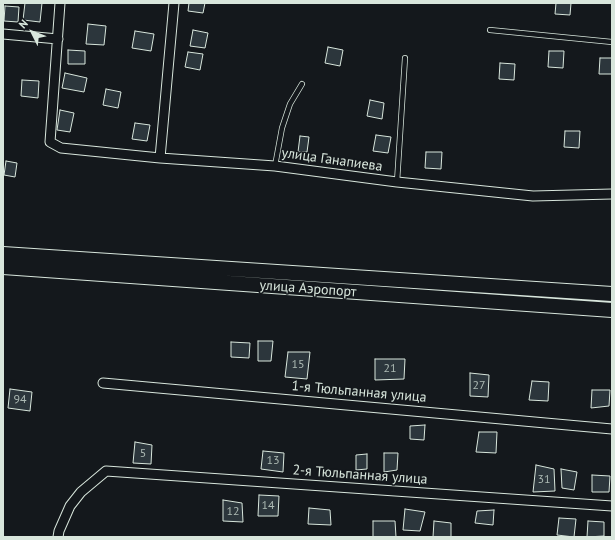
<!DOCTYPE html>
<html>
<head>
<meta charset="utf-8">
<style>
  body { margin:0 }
  #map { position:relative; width:615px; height:540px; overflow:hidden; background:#14181c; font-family:"PT Sans",sans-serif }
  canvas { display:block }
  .frame { position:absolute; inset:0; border:4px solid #d8e6dc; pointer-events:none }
  .north { position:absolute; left:12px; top:12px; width:40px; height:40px; -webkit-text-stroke:3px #14181c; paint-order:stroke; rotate:312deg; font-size:11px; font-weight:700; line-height:16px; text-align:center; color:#d8e6dc }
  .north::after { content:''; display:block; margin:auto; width:14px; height:18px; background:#d8e6dc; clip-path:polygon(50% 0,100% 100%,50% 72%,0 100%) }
</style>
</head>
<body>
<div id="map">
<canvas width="615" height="540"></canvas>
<div class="frame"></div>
<div class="north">N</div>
</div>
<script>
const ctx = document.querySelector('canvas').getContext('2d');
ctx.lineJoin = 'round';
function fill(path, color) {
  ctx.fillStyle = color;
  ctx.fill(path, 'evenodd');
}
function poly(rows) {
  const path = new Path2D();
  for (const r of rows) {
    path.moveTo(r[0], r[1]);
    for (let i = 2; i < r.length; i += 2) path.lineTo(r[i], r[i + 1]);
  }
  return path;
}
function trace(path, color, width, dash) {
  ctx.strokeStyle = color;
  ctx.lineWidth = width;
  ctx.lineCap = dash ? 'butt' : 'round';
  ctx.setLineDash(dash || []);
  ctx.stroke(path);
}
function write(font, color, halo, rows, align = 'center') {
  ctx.font = font + ' "PT Sans",sans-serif';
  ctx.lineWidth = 3;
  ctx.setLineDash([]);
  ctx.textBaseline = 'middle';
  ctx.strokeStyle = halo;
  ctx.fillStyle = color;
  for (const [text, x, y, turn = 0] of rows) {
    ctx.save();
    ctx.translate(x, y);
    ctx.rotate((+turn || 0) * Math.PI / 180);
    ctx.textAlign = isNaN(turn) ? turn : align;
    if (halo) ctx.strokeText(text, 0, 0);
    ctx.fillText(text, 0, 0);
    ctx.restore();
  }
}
const building = poly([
  [25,3,42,3,40,22,23,20,25,3],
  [189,3,205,3,203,13,188,11,189,3],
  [556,3,571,3,570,15,555,14,556,3],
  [5,6,19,7,18,22,4,21,5,6],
  [88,24,106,26,104,45,86,44,88,24],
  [193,30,208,33,205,48,190,46,193,30],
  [135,31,154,34,151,51,132,48,135,31],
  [328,47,343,50,340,66,325,63,328,47],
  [68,50,85,51,85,64,68,64,68,50],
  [549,51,564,51,563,68,548,67,549,51],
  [188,52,203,54,200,70,185,67,188,52],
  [600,58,612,58,612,74,599,74,600,58],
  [500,63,515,64,514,80,499,79,500,63],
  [65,73,87,78,84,92,62,88,65,73],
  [22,80,39,81,38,98,21,96,22,80],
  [106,89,121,92,118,108,103,105,106,89],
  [370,100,384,103,382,119,367,116,370,100],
  [60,110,74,113,70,132,57,130,60,110],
  [135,123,150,125,147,141,132,139,135,123],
  [565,131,580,131,579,148,564,147,565,131],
  [376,135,391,137,388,153,373,151,376,135],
  [300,136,309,137,307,152,298,152,300,136],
  [426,152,442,152,441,169,425,168,426,152],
  [6,161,17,163,15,177,4,175,6,161],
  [258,341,273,341,271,361,258,361,258,341],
  [231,342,250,343,249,358,231,357,231,342],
  [288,352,310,352,307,379,285,377,288,352],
  [375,359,405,359,404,379,375,380,375,359],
  [470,373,489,375,488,397,470,396,470,373],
  [532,381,549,382,548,401,529,400,532,381],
  [10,389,32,392,30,411,8,408,10,389],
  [592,390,610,390,609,406,591,408,592,390],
  [425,425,424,440,410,439,410,426,425,425],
  [479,432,497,432,496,453,476,452,479,432],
  [135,442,152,445,151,464,133,463,135,442],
  [263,451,284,453,283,472,261,469,263,451],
  [384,453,398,453,397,470,384,472,384,453],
  [367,454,367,469,356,470,356,455,367,454],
  [536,465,554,469,555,491,533,492,536,465],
  [561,469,577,472,574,490,562,488,561,469],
  [592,475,610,476,609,492,592,492,592,475],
  [259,495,279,496,278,516,258,516,259,495],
  [223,500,242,503,243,522,223,521,223,500],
  [309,508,330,510,331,525,308,524,309,508],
  [405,509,425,512,420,531,403,530,405,509],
  [494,510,493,525,475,523,477,511,494,510],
  [559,518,576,519,574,537,557,535,559,518],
  [373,521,395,521,396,537,373,537,373,521],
  [434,521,451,523,451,537,433,537,434,521],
  [588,521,604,522,604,536,587,537,588,521]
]);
const service = poly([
  [490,30,612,42],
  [275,166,282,128,290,104,302,84],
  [397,182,405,58]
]);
const minor = poly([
  [60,3,50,142,61,148,160,158,275,166,397,182,533,196,612,194],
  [3,34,58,39],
  [160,158,174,3],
  [103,383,612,429],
  [58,537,59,531,70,506,81,492,106,471,612,506]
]);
const primary = poly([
  [3,254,612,294],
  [3,267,612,310]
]);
const numberNames = [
  ["15",298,365],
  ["21",390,369],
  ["27",479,386],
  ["94",20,400],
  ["5",143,454],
  ["13",273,461],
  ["31",544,480],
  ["14",268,506],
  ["12",233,512]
];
const streetNames = [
  ["улица Ганапиева",332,160,8],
  ["улица Аэропорт",308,289,4],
  ["1-я Тюльпанная улица",359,392,5],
  ["2-я Тюльпанная улица",360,475,4]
];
fill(building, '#2c363c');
trace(building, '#d8e6dc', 1);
trace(service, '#d8e6dc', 6);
trace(minor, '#d8e6dc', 11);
trace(primary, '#d8e6dc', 16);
trace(service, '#14181c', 4.5);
trace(minor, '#14181c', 9);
trace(primary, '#14181c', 14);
write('12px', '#adbab4', null, numberNames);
write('14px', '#d8e6dc', '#14181c', streetNames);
</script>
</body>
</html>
